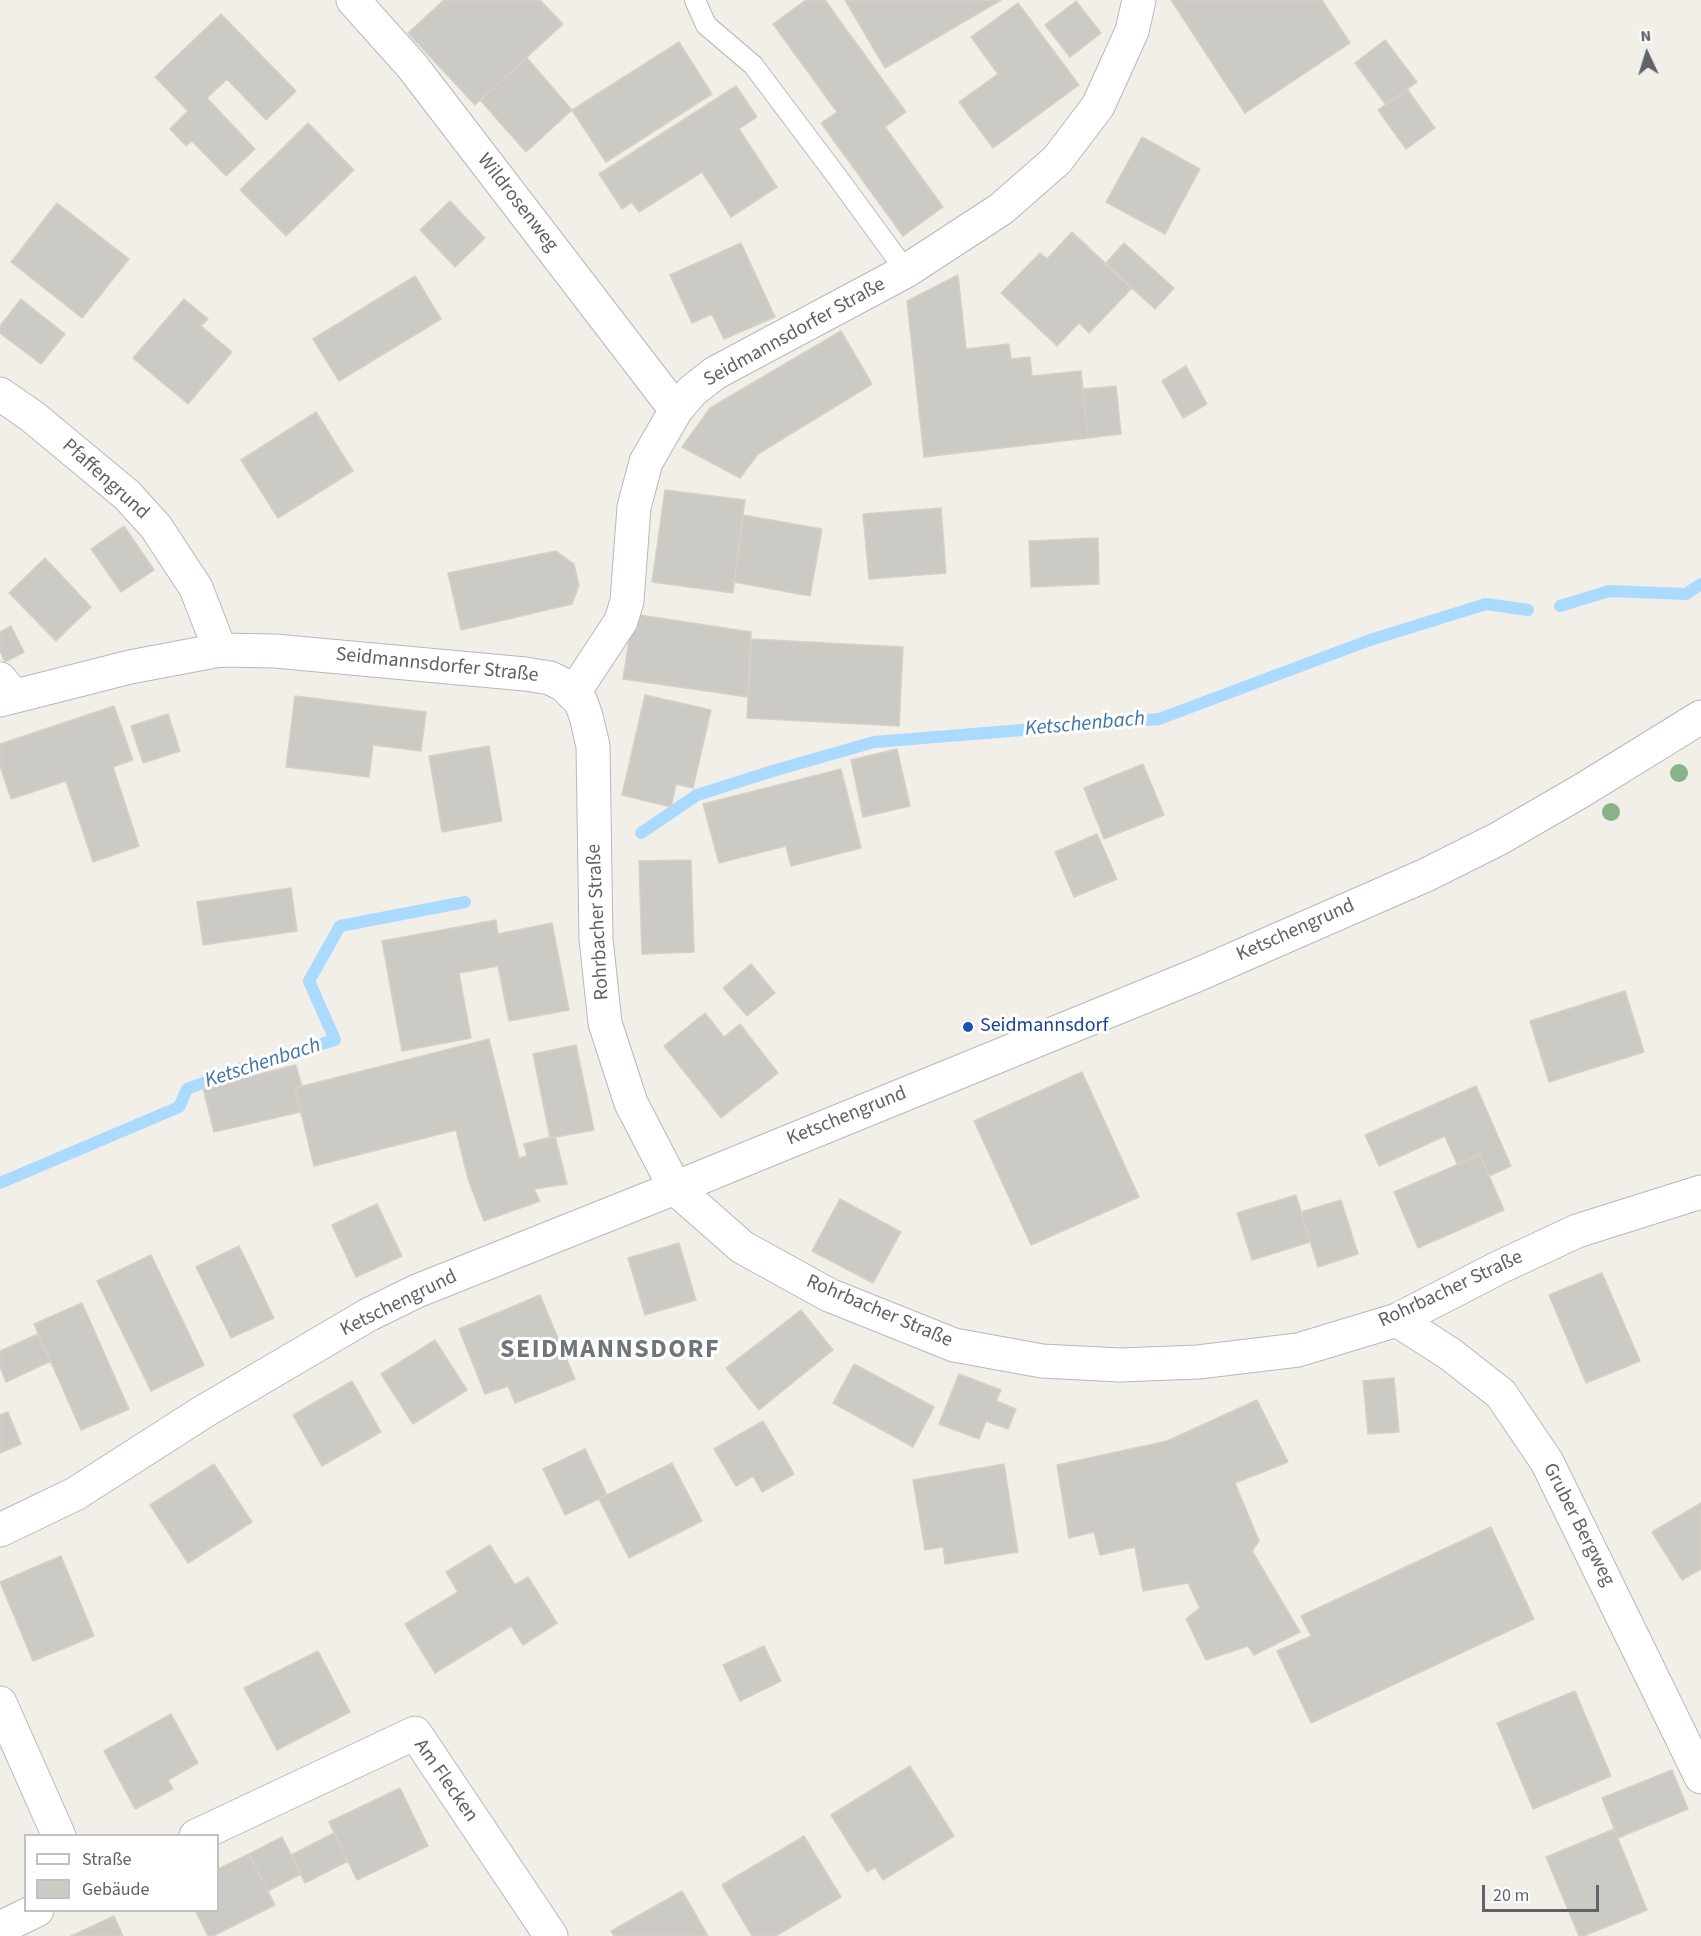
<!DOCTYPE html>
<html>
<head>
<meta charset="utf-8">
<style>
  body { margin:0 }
  #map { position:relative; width:1701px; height:1936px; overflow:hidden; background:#f1efe8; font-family:"Source Sans 3",sans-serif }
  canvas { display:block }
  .legend { position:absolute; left:24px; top:1834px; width:195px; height:78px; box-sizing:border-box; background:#fff; border:2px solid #bfc1c3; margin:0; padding:8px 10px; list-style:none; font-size:18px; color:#5f6368 }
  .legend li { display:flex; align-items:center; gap:12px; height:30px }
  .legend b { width:30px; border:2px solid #bfc1c3 }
  .north { position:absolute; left:1617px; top:24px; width:60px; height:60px; -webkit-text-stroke:4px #fff; paint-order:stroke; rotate:356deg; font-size:16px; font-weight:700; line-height:24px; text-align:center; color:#5f6368 }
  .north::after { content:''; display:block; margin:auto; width:21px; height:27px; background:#5f6368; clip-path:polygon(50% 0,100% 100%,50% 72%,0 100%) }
  .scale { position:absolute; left:1482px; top:1885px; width:117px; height:27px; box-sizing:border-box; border:3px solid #5f6368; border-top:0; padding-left:8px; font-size:18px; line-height:21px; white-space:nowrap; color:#5f6368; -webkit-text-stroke:4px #fff; paint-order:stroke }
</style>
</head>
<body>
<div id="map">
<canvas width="1701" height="1936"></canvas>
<ul class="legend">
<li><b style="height:8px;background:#fff"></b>Straße</li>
<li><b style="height:16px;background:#cccac5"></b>Gebäude</li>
</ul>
<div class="north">N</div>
<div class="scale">20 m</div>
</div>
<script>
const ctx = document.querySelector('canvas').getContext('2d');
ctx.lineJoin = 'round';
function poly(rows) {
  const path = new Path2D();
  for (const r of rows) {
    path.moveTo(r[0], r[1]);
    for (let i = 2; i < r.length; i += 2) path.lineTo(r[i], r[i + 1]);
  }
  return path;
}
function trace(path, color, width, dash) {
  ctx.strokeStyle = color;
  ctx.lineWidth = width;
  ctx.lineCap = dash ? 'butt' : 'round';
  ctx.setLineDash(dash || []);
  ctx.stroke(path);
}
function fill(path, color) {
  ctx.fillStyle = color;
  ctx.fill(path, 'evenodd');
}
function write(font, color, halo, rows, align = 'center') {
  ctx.font = font + ' "Source Sans 3",sans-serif';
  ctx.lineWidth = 6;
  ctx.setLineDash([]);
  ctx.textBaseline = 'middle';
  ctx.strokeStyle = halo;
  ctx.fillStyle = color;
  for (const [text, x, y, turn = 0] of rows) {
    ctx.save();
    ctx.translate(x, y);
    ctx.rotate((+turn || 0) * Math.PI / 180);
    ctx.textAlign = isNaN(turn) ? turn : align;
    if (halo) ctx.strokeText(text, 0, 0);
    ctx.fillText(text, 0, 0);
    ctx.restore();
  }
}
const stream = poly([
  [1560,606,1609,591,1686,594,1701,584],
  [641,833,697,795,776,770,874,742,1159,719,1370,640,1486,604,1528,610],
  [0,1183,179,1107,187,1089,243,1068,335,1040,309,981,340,926,465,902]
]);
const building = poly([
  [444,0,540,0,563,24,475,105,408,33,444,0],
  [806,0,825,0,906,112,885,127,943,207,903,236,821,123,837,112,773,24,806,0],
  [845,0,1001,0,885,68,845,0],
  [1171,0,1322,0,1350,43,1245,113,1171,0],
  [1076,1,1101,33,1070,57,1045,25,1076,1],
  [1018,3,1079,85,993,148,959,102,998,74,971,37,1018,3],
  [221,14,296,91,266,120,227,79,207,98,255,149,226,176,192,141,186,146,170,129,188,111,155,77,221,14],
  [1385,40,1417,82,1386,105,1355,63,1385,40],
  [679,42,712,94,606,162,572,110,679,42],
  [527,58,572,110,526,152,480,100,527,58],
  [736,86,757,117,739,129,777,187,731,217,702,172,639,212,632,202,622,209,599,174,736,86],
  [1407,89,1435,128,1406,149,1378,110,1407,89],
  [308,123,354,170,286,236,240,190,308,123],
  [1142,137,1200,169,1165,234,1106,202,1142,137],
  [450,201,485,238,455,267,420,230,450,201],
  [57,203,129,259,82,318,11,262,57,203],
  [1072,232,1132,288,1089,333,1079,323,1057,346,1001,293,1040,253,1047,259,1072,232],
  [741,243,775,317,724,339,712,314,692,323,670,275,741,243],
  [1124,243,1174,288,1155,309,1105,264,1124,243],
  [958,275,966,349,1009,344,1011,359,1030,357,1032,376,1081,371,1088,438,924,457,907,301,958,275],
  [415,276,441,319,339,381,313,339,415,276],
  [21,299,65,334,41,364,0,333,0,326,21,299],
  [184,299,208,319,201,326,232,352,188,404,133,358,184,299],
  [841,331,872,384,758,454,740,478,682,447,710,408,841,331],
  [1186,366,1207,404,1183,418,1162,381,1186,366],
  [1116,386,1121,434,1088,438,1083,389,1116,386],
  [316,412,353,471,278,518,241,460,316,412],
  [665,490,745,500,733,593,652,582,665,490],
  [941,508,946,573,869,579,863,514,941,508],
  [743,515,822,529,810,596,734,582,743,515],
  [124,526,154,570,121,592,91,549,124,526],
  [1098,538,1099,584,1031,587,1029,541,1098,538],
  [556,551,574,564,579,585,572,604,461,630,448,573,556,551],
  [45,558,91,607,56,641,9,593,45,558],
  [633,614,751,632,748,697,623,679,633,614],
  [11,626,24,652,5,662,0,651,0,632,11,626],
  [751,639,903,647,899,726,747,718,751,639],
  [645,695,711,710,693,788,676,784,671,807,622,795,645,695],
  [295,696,426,712,421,751,373,745,369,777,286,767,295,696],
  [114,706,133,760,113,767,139,846,93,862,66,781,11,799,0,766,0,744,114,706],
  [168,714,180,751,143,763,131,726,168,714],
  [489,746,502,821,442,832,429,756,489,746],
  [897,749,910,806,863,817,851,760,897,749],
  [1143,764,1164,815,1104,839,1084,788,1143,764],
  [841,769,861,848,791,866,786,846,719,863,703,804,841,769],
  [1097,834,1117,879,1074,897,1055,852,1097,834],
  [691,860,694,952,642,954,639,861,691,860],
  [291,888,297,931,203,945,197,902,291,888],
  [496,920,498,934,552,923,569,1010,509,1021,498,966,459,973,471,1038,402,1051,382,941,496,920],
  [751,964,775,993,747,1016,723,988,751,964],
  [1625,991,1644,1052,1549,1082,1530,1021,1625,991],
  [705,1013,724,1037,740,1024,778,1073,721,1118,664,1046,705,1013],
  [489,1039,519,1158,527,1156,524,1144,555,1136,567,1184,534,1189,540,1201,484,1221,468,1179,456,1130,314,1166,295,1088,489,1039],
  [576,1045,594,1130,550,1138,533,1054,576,1045],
  [296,1065,302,1087,295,1088,300,1112,214,1132,203,1088,296,1065],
  [1082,1072,1139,1197,1031,1245,974,1121,1082,1072],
  [1476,1086,1511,1166,1489,1176,1480,1155,1457,1164,1445,1136,1379,1166,1365,1135,1476,1086],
  [1480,1155,1504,1210,1418,1248,1394,1192,1480,1155],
  [1296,1195,1310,1242,1252,1260,1237,1213,1296,1195],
  [840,1199,901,1232,873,1283,812,1251,840,1199],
  [1341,1200,1358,1254,1318,1267,1301,1212,1341,1200],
  [377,1204,402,1256,356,1277,332,1225,377,1204],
  [679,1243,696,1300,645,1315,628,1258,679,1243],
  [239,1246,274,1318,231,1338,196,1267,239,1246],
  [151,1255,204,1365,151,1391,97,1281,151,1255],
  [1602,1273,1640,1361,1586,1383,1549,1295,1602,1273],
  [540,1295,575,1379,515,1403,508,1386,485,1394,459,1329,540,1295],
  [82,1303,129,1409,81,1430,34,1324,82,1303],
  [801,1310,833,1350,759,1410,726,1368,801,1310],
  [38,1334,51,1361,6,1382,0,1367,0,1351,38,1334],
  [435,1340,467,1390,413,1424,381,1374,435,1340],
  [854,1364,934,1407,913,1447,833,1403,854,1364],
  [959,1374,1001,1390,996,1401,1016,1409,1008,1429,986,1421,979,1439,939,1424,959,1374],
  [1394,1378,1399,1432,1368,1434,1363,1381,1394,1378],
  [352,1381,381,1432,322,1466,293,1415,352,1381],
  [1257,1400,1288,1462,1235,1483,1259,1541,1252,1551,1300,1632,1254,1655,1248,1646,1206,1660,1186,1619,1200,1608,1188,1583,1143,1591,1135,1547,1100,1555,1094,1532,1069,1538,1057,1465,1167,1441,1257,1400],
  [8,1412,21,1444,0,1453,0,1415,8,1412],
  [763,1421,794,1474,762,1492,753,1476,736,1486,714,1449,763,1421],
  [585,1449,607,1495,565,1515,543,1469,585,1449],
  [672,1463,702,1521,629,1558,599,1499,672,1463],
  [214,1464,252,1522,188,1563,150,1505,214,1464],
  [1004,1464,1018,1552,945,1564,943,1547,925,1550,913,1480,1004,1464],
  [1701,1503,1701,1569,1682,1580,1652,1532,1701,1503],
  [1491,1527,1534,1619,1311,1723,1277,1651,1311,1636,1301,1616,1491,1527],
  [490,1545,515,1585,528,1577,557,1623,523,1645,511,1626,435,1673,405,1624,458,1592,446,1572,490,1545],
  [61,1556,94,1636,33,1661,0,1582,61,1556],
  [764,1646,781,1681,740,1701,723,1665,764,1646],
  [318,1651,350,1712,277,1750,244,1688,318,1651],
  [1575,1691,1611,1776,1533,1809,1497,1723,1575,1691],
  [171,1714,198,1763,168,1780,173,1789,135,1809,104,1751,171,1714],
  [910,1766,954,1836,883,1880,875,1867,867,1872,831,1815,910,1766],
  [1672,1770,1688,1809,1618,1838,1602,1798,1672,1770],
  [400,1788,428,1846,357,1880,329,1822,400,1788],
  [1614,1829,1647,1910,1584,1936,1579,1936,1546,1857,1614,1829],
  [334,1833,348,1861,305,1883,291,1855,334,1833],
  [804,1836,841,1897,776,1936,752,1936,722,1885,804,1836],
  [282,1837,301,1874,268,1891,249,1854,282,1837],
  [249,1854,275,1905,213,1936,208,1936,195,1910,218,1910,218,1869,249,1854],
  [682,1891,708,1936,614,1936,611,1931,682,1891],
  [114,1916,123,1936,71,1936,114,1916]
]);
const service = poly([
  [695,0,706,25,753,65,838,178,906,271]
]);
const minor = poly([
  [353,0,412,66,676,410],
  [0,394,33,417,127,495,156,527,196,588,220,650],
  [0,679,14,696],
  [573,694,621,621,627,601,634,507,646,462,676,410,692,391,715,373,906,271,1001,209,1057,160,1098,106,1132,31,1139,0],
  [675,1188,742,1247,829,1295,954,1345,1042,1361,1120,1365,1198,1362,1298,1350,1397,1320,1498,1268,1577,1231,1701,1192],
  [1397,1320,1450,1354,1501,1394,1547,1462,1701,1777],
  [0,1703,59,1836],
  [196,1836,415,1733,551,1936],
  [0,1928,37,1910]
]);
const tertiary = poly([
  [0,700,130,667,220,650,275,651,525,674,550,678,564,685,581,702,586,716,593,746,596,939,605,1023,631,1103,675,1188],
  [0,1530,75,1494,203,1412,368,1315,417,1291,675,1188,1197,975,1426,875,1498,839,1581,791,1701,717]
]);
const trees = [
  [1679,773],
  [1611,812]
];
const markers = [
  [968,1027,6,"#1a4fb4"]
];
const streetNames = [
  ["Wildrosenweg",517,203,52],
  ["Seidmannsdorfer Straße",795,333,-29],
  ["Pfaffengrund",105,480,42],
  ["Seidmannsdorfer Straße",437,666,6],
  ["Rohrbacher Straße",599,922,-93],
  ["Ketschengrund",1296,931,-24],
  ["Ketschengrund",847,1117,-22],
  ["Rohrbacher Straße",1451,1290,-25],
  ["Ketschengrund",399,1304,-26],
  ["Rohrbacher Straße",879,1312,23],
  ["Gruber Bergweg",1578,1525,63],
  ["Am Flecken",445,1781,55]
];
const transitNames = [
  ["Seidmannsdorf",980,1027]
];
const waterNames = [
  ["Ketschenbach",1085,725,-5],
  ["Ketschenbach",263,1064,-18]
];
const districtNames = [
  ["SEIDMANNSDORF",610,1351]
];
trace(stream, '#aadaff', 12);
fill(building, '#cccac5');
trace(building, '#d6d1c6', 1.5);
trace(service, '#b5b8bc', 22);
trace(minor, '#b5b8bc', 35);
trace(tertiary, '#b5b8bc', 35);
trace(service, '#fff', 20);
trace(minor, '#fff', 33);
trace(tertiary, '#fff', 33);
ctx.fillStyle = '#89b387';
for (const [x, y] of trees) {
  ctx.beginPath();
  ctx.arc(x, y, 9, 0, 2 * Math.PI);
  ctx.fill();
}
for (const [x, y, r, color] of markers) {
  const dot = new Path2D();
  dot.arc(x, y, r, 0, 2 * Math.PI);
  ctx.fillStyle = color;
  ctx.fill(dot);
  trace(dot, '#fff', 2);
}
write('20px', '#5f6368', '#fff', streetNames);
write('20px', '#164399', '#fff', transitNames, 'left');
write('italic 21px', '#4174aa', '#fff', waterNames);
ctx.letterSpacing = '1.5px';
write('bold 26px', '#70757a', '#fff', districtNames);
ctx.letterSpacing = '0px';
</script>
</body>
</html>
